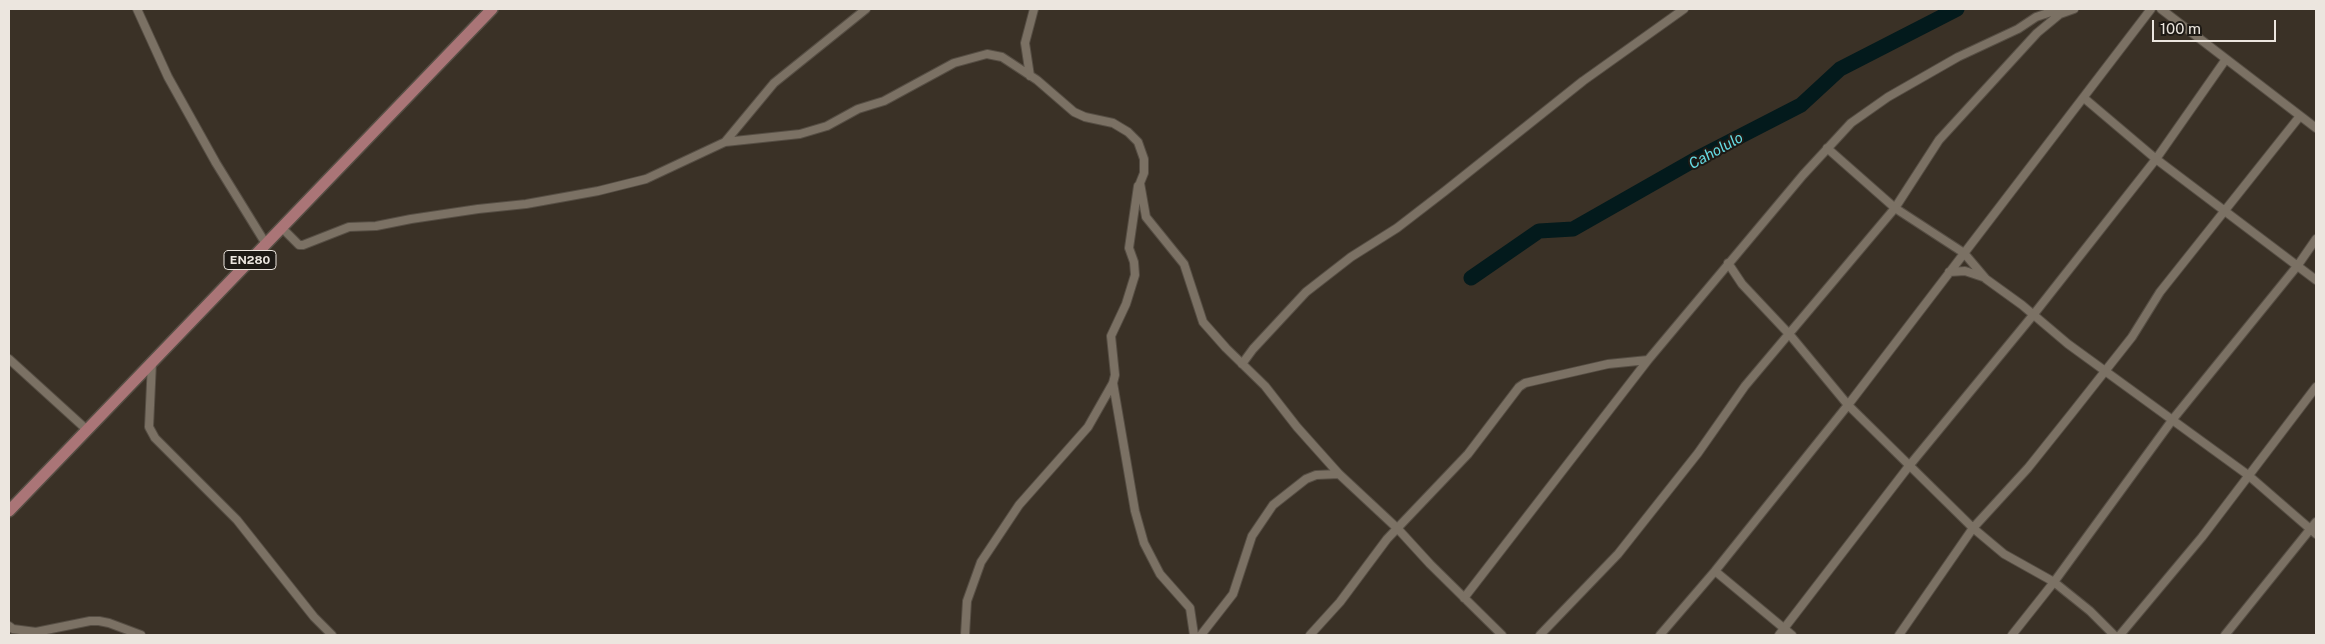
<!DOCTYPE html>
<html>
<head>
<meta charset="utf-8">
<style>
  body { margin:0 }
  #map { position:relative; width:2325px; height:644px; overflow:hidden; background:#3a3126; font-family:"Public Sans",sans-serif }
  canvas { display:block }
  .frame { position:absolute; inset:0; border:10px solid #ece6df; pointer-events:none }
  .scale { position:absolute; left:2152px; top:20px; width:124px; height:22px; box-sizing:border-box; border:2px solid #ece6df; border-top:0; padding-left:6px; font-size:15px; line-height:18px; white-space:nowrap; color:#ece6df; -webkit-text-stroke:4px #1e1a15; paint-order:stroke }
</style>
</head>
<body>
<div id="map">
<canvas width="2325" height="644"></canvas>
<div class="frame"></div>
<div class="scale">100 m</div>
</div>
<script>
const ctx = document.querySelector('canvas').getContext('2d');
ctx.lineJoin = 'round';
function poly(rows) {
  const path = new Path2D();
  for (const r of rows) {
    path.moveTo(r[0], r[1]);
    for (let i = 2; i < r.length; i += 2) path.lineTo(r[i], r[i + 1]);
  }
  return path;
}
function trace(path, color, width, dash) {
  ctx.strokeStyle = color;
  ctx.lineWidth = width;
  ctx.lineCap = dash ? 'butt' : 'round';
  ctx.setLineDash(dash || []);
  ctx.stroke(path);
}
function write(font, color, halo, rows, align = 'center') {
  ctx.font = font + ' "Public Sans",sans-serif';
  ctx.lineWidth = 4;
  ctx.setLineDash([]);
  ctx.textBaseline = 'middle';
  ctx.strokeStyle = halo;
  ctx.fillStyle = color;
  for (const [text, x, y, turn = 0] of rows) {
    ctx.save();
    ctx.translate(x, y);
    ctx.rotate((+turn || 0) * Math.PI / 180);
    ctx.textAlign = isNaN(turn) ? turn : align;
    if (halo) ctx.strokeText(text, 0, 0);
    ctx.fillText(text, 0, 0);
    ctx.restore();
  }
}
const river = poly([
  [1471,278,1539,231,1573,229,1696,159,1801,105,1840,69,1957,9]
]);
const minor = poly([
  [137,9,168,77,216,163,266,244],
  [2161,9,2316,128],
  [1030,76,1025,43,1034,9],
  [2084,98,2156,159,2316,280],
  [725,142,774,83,866,9],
  [1827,148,1895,208,1964,253,1986,279,2022,305,2068,344,2248,475,2316,534],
  [282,228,299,245,303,245,349,227,376,226,411,219,478,209,526,204,598,191,646,179,725,142,800,134,827,126,858,109,884,101,954,63,987,54,1002,57,1037,80,1074,112,1085,117,1113,123,1128,132,1138,142,1144,159,1144,173,1140,183,1146,217,1184,264,1203,322,1226,348,1265,386,1297,427,1339,474,1398,529,1430,564,1502,635],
  [1728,263,1742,284,1790,335,1848,405,1973,528,1899,635],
  [1949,272,1965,271,1983,277],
  [9,359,86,429],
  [152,362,149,427,155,438,237,520,314,617,332,635],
  [1242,364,1253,349,1306,292,1351,257,1397,228,1445,191,1583,81,1684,9],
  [1113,383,1135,511,1144,543,1160,574,1190,608,1194,635],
  [1715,571,1792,635],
  [1464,598,1648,360,1803,175,1851,123,1888,97,1958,57,2018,29,2036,17,2051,12,2060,14],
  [9,626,13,629,36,632,90,621,99,621,109,623,141,635],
  [965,635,967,601,981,562,1019,505,1088,427,1113,383,1115,375,1111,336,1126,304,1135,275,1134,262,1129,248,1138,186],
  [1201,635,1233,594,1252,536,1273,505,1306,479,1316,475,1339,474],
  [1310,635,1340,602,1387,539,1468,454,1519,387,1525,383,1608,364,1648,360],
  [1540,635,1618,554,1698,453,1745,386,1895,208,1939,140,2037,33,2060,14,2074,9],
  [1660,635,1715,571,1848,405,2151,9],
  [1779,635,1909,466,2034,314,2156,159,2226,59],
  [2012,635,2054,582,2173,419,2298,265,2316,239],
  [2114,635,2090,611,2054,582,2004,554,1973,528,2028,468,2072,413,2132,337,2160,292,2300,116],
  [2120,635,2202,537,2316,387],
  [2225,635,2316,522]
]);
const primary = poly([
  [9,511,492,9]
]);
const shields = [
  [250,260,52]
];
const shieldNames = [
  ["EN280",250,260]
];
const waterNames = [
  ["Caholulo",1716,151,-29]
];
trace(river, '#031a1c', 15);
trace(minor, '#564e44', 10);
trace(primary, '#564e44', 14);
trace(minor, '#7b7164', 8);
trace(primary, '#aa7577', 11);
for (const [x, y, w] of shields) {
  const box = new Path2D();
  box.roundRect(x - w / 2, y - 9.5, w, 19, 4);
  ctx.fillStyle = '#1e1a15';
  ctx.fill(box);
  trace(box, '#ece6df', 1);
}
write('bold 12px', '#ece6df', null, shieldNames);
write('italic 15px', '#66dce4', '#1e1a15', waterNames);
</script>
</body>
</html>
